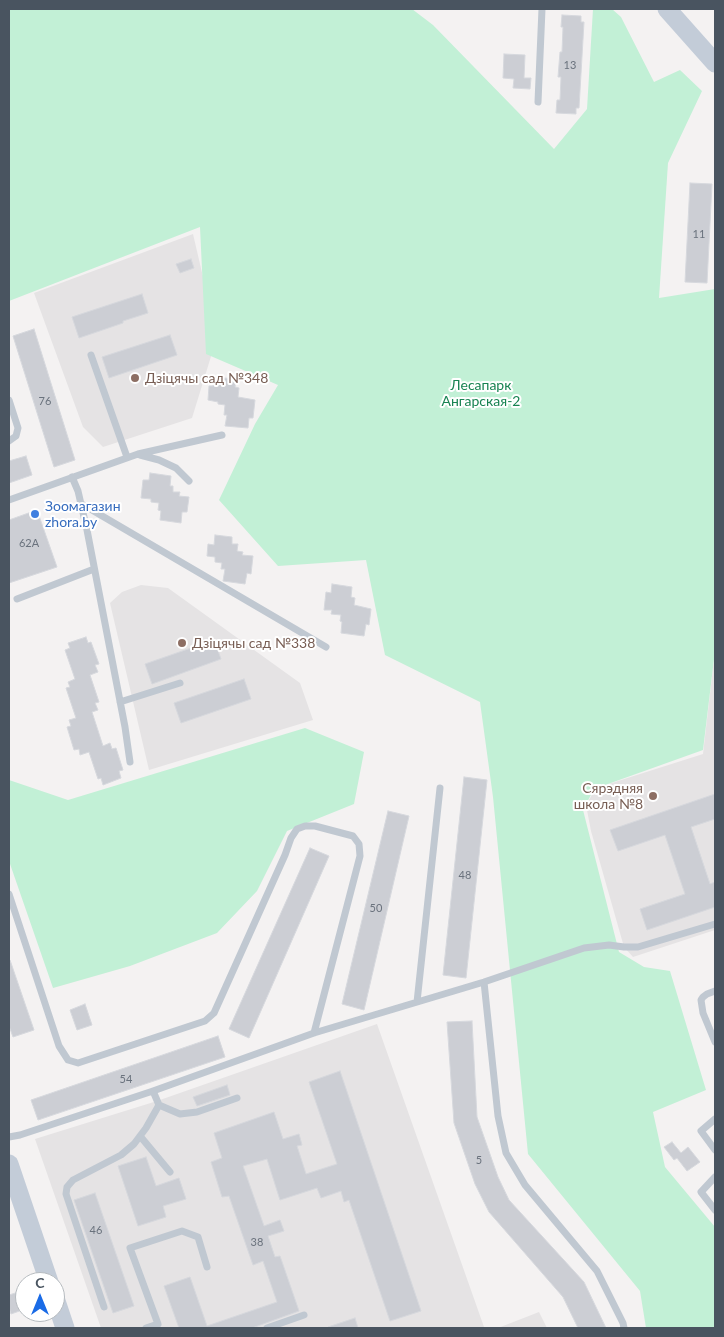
<!DOCTYPE html>
<html>
<head>
<meta charset="utf-8">
<style>
  body { margin:0 }
  #map { position:relative; width:724px; height:1337px; overflow:hidden; background:#f4f2f2; font-family:Lato,sans-serif }
  canvas { display:block }
  .frame { position:absolute; inset:0; border:10px solid #495460; pointer-events:none }
  .north { position:absolute; left:15px; top:1272px; width:50px; height:50px; box-sizing:border-box; background:#fff; border:1px solid #b6bbbf; border-radius:50%; rotate:0deg; font-size:14px; font-weight:700; line-height:20px; text-align:center; color:#495460 }
  .north::after { content:''; display:block; margin:auto; width:18px; height:22px; background:#1a6be6; clip-path:polygon(50% 0,100% 100%,50% 72%,0 100%) }
</style>
</head>
<body>
<div id="map">
<canvas width="724" height="1337"></canvas>
<div class="frame"></div>
<div class="north">С</div>
</div>
<script>
const ctx = document.querySelector('canvas').getContext('2d');
ctx.lineJoin = 'round';
function fill(path, color) {
  ctx.fillStyle = color;
  ctx.fill(path, 'evenodd');
}
function poly(rows) {
  const path = new Path2D();
  for (const r of rows) {
    path.moveTo(r[0], r[1]);
    for (let i = 2; i < r.length; i += 2) path.lineTo(r[i], r[i + 1]);
  }
  return path;
}
function trace(path, color, width, dash) {
  ctx.strokeStyle = color;
  ctx.lineWidth = width;
  ctx.lineCap = dash ? 'butt' : 'round';
  ctx.setLineDash(dash || []);
  ctx.stroke(path);
}
function write(font, color, halo, rows, align = 'center') {
  ctx.font = font + ' Lato,sans-serif';
  ctx.lineWidth = 4;
  ctx.setLineDash([]);
  ctx.textBaseline = 'middle';
  ctx.strokeStyle = halo;
  ctx.fillStyle = color;
  for (const [text, x, y, turn = 0] of rows) {
    ctx.save();
    ctx.translate(x, y);
    ctx.rotate((+turn || 0) * Math.PI / 180);
    ctx.textAlign = isNaN(turn) ? turn : align;
    if (halo) ctx.strokeText(text, 0, 0);
    ctx.fillText(text, 0, 0);
    ctx.restore();
  }
}
const education = poly([
  [193,234,217,337,192,418,103,447,83,427,34,293],
  [141,585,168,588,300,683,313,720,149,770,110,603,122,592],
  [715,651,715,930,633,957,624,947,591,831,586,805,596,788,703,754],
  [377,1024,484,1327,480,1328,101,1328,35,1139,157,1101],
  [539,1312,547,1328,498,1328]
]);
const green = poly([
  [9,9,412,9,433,25,554,149,587,109,593,9,612,9,621,17,654,82,680,70,702,91,668,163,659,298,715,289,715,651,703,750,594,789,583,810,619,952,644,967,670,971,706,1090,653,1112,665,1167,715,1227,715,1328,646,1328,640,1291,528,1154,493,797,480,702,385,655,366,560,278,566,219,500,255,424,278,385,206,354,200,227,9,301],
  [305,728,364,752,354,804,287,831,257,891,217,933,130,966,53,988,9,861,9,780,68,800]
]);
const building = poly([
  [562,15,581,16,581,22,584,22,579,108,576,108,576,114,556,113,557,100,560,100,561,77,558,77,560,52,562,52,563,27,561,27,562,15],
  [504,54,525,55,524,78,531,78,530,89,513,88,514,79,503,78,504,54],
  [690,183,712,184,707,283,685,282,690,183],
  [191,259,194,268,180,273,176,264,191,259],
  [142,294,148,313,123,321,123,323,79,338,72,317,142,294],
  [34,329,75,460,54,467,13,336,34,329],
  [170,335,177,355,109,378,102,357,170,335],
  [214,377,236,379,235,387,239,388,238,397,255,400,253,418,249,418,248,428,225,426,227,415,224,415,225,405,218,404,218,402,208,400,209,386,213,386,214,377],
  [26,456,32,475,9,483,9,461,26,456],
  [150,473,171,476,170,486,173,486,173,492,180,492,179,496,189,497,187,512,182,512,181,523,160,520,161,511,158,510,159,503,151,502,151,499,141,498,143,480,149,480,150,473],
  [37,510,57,567,9,583,9,520,37,510],
  [215,535,232,537,232,544,238,544,237,551,243,552,242,555,253,556,251,574,247,573,245,584,223,581,225,569,221,569,222,563,215,562,215,557,207,556,208,544,214,545,215,535],
  [332,584,352,587,351,597,355,598,354,605,371,609,369,625,366,624,364,636,341,633,342,622,340,621,341,615,331,614,332,610,324,610,326,592,331,593,332,584],
  [86,637,88,643,91,642,99,664,95,665,98,672,90,675,99,702,95,703,98,710,92,712,103,746,110,743,112,749,116,748,123,770,119,771,121,778,103,785,101,778,98,779,89,752,80,755,79,749,74,750,67,727,71,726,69,720,76,718,66,688,70,687,68,682,75,679,65,650,70,648,68,643,86,637],
  [214,640,221,659,152,684,145,664,214,640],
  [244,679,251,699,181,723,174,703,244,679],
  [464,777,487,780,466,978,443,975,464,777],
  [715,794,715,819,691,827,710,884,715,882,715,907,647,930,640,909,685,894,665,835,618,851,610,830,715,794],
  [388,811,409,816,364,1010,342,1004,388,811],
  [310,848,329,856,249,1038,229,1029,310,848],
  [9,960,10,960,34,1030,13,1037,9,1026,9,960],
  [85,1004,92,1025,77,1030,70,1010,85,1004],
  [472,1021,477,1117,498,1177,509,1200,584,1282,606,1328,578,1328,563,1297,489,1212,475,1184,454,1123,447,1022,472,1021],
  [218,1036,225,1057,38,1120,31,1100,218,1036],
  [340,1071,421,1311,390,1321,349,1200,344,1202,341,1191,321,1198,317,1188,280,1200,267,1159,243,1166,264,1226,280,1220,284,1231,268,1236,275,1257,280,1256,299,1311,252,1328,179,1328,164,1286,190,1277,207,1326,277,1302,263,1261,253,1265,229,1196,222,1197,211,1162,222,1158,214,1133,274,1112,283,1139,299,1134,302,1145,297,1146,306,1174,337,1164,309,1082,340,1071],
  [227,1085,230,1095,197,1106,193,1097,227,1085],
  [672,1142,681,1153,688,1147,700,1162,687,1171,677,1158,674,1160,664,1147,672,1142],
  [146,1157,156,1186,179,1178,186,1199,163,1206,166,1217,138,1226,118,1166,146,1157],
  [95,1193,134,1306,113,1313,74,1200,95,1193],
  [25,1290,25,1309,11,1314,9,1307,9,1295,25,1290],
  [355,1318,358,1328,328,1328,328,1327,355,1318]
]);
const lane = poly([
  [538,102,542,9],
  [91,355,127,457],
  [9,400,18,428,16,436,9,441],
  [140,455,159,460,176,468,189,481],
  [72,477,78,491,87,530,125,727,130,762],
  [9,500,138,454,222,435],
  [80,503,326,647],
  [17,599,94,569],
  [120,702,180,683],
  [9,894,59,1046,68,1060,78,1063,205,1021,214,1013,285,855,291,838,297,829,305,826,315,826,353,836,359,844,360,856,314,1033],
  [484,982,498,1116,506,1153,525,1185,597,1271,623,1323,624,1328],
  [715,991,707,994,703,997,701,1000,703,1013,715,1042],
  [417,1002,440,788],
  [159,1105,180,1114,197,1112,237,1098],
  [715,1119,701,1131,715,1150],
  [140,1136,170,1172],
  [9,1137,20,1135,153,1091,314,1033,484,982,584,948,609,945,624,947,638,947,715,924],
  [715,1177,701,1192,715,1210],
  [104,1307,66,1194,67,1187,73,1180,121,1155,134,1144,146,1128,159,1105,153,1091],
  [146,1328,158,1324,130,1248,182,1231,198,1237,207,1267],
  [267,1328,304,1315]
]);
const secondary = poly([
  [667,9,715,63],
  [9,1164,49,1282],
  [55,1298,65,1328]
]);
const markers = [
  [135,378,5,"#8d6e63"],
  [35,514,5,"#3f7fe0"],
  [182,643,5,"#8d6e63"],
  [653,796,5,"#8d6e63"]
];
const numberNames = [
  ["13",570,65],
  ["11",699,234],
  ["76",45,401],
  ["62А",29,543],
  ["48",465,875],
  ["50",376,908],
  ["54",126,1079],
  ["5",479,1160],
  ["46",96,1230],
  ["38",257,1242]
];
const educationNames = [
  ["Дзіцячы сад №348",145,378],
  ["Дзіцячы сад №338",192,643],
  ["Сярэдняя",643,788,"right"],
  ["школа №8",643,804,"right"]
];
const parkNames = [
  ["Лесапарк",481,385],
  ["Ангарская-2",481,401]
];
const shopNames = [
  ["Зоомагазин",45,506],
  ["zhora.by",45,522]
];
fill(education, '#e5e3e4');
fill(green, '#c2f0d6');
fill(building, '#ccced4');
trace(building, '#d6d8dd', 1);
trace(lane, '#c0c8d1', 7);
trace(secondary, '#c3ccd8', 19);
for (const [x, y, r, color] of markers) {
  const dot = new Path2D();
  dot.arc(x, y, r, 0, 2 * Math.PI);
  ctx.fillStyle = color;
  ctx.fill(dot);
  trace(dot, '#fff', 2);
}
write('11px', '#6a727d', null, numberNames);
write('14px', '#785e54', '#fff', educationNames, 'left');
write('14px', '#188352', '#fff', parkNames);
write('14px', '#366cbe', '#fff', shopNames, 'left');
</script>
</body>
</html>
